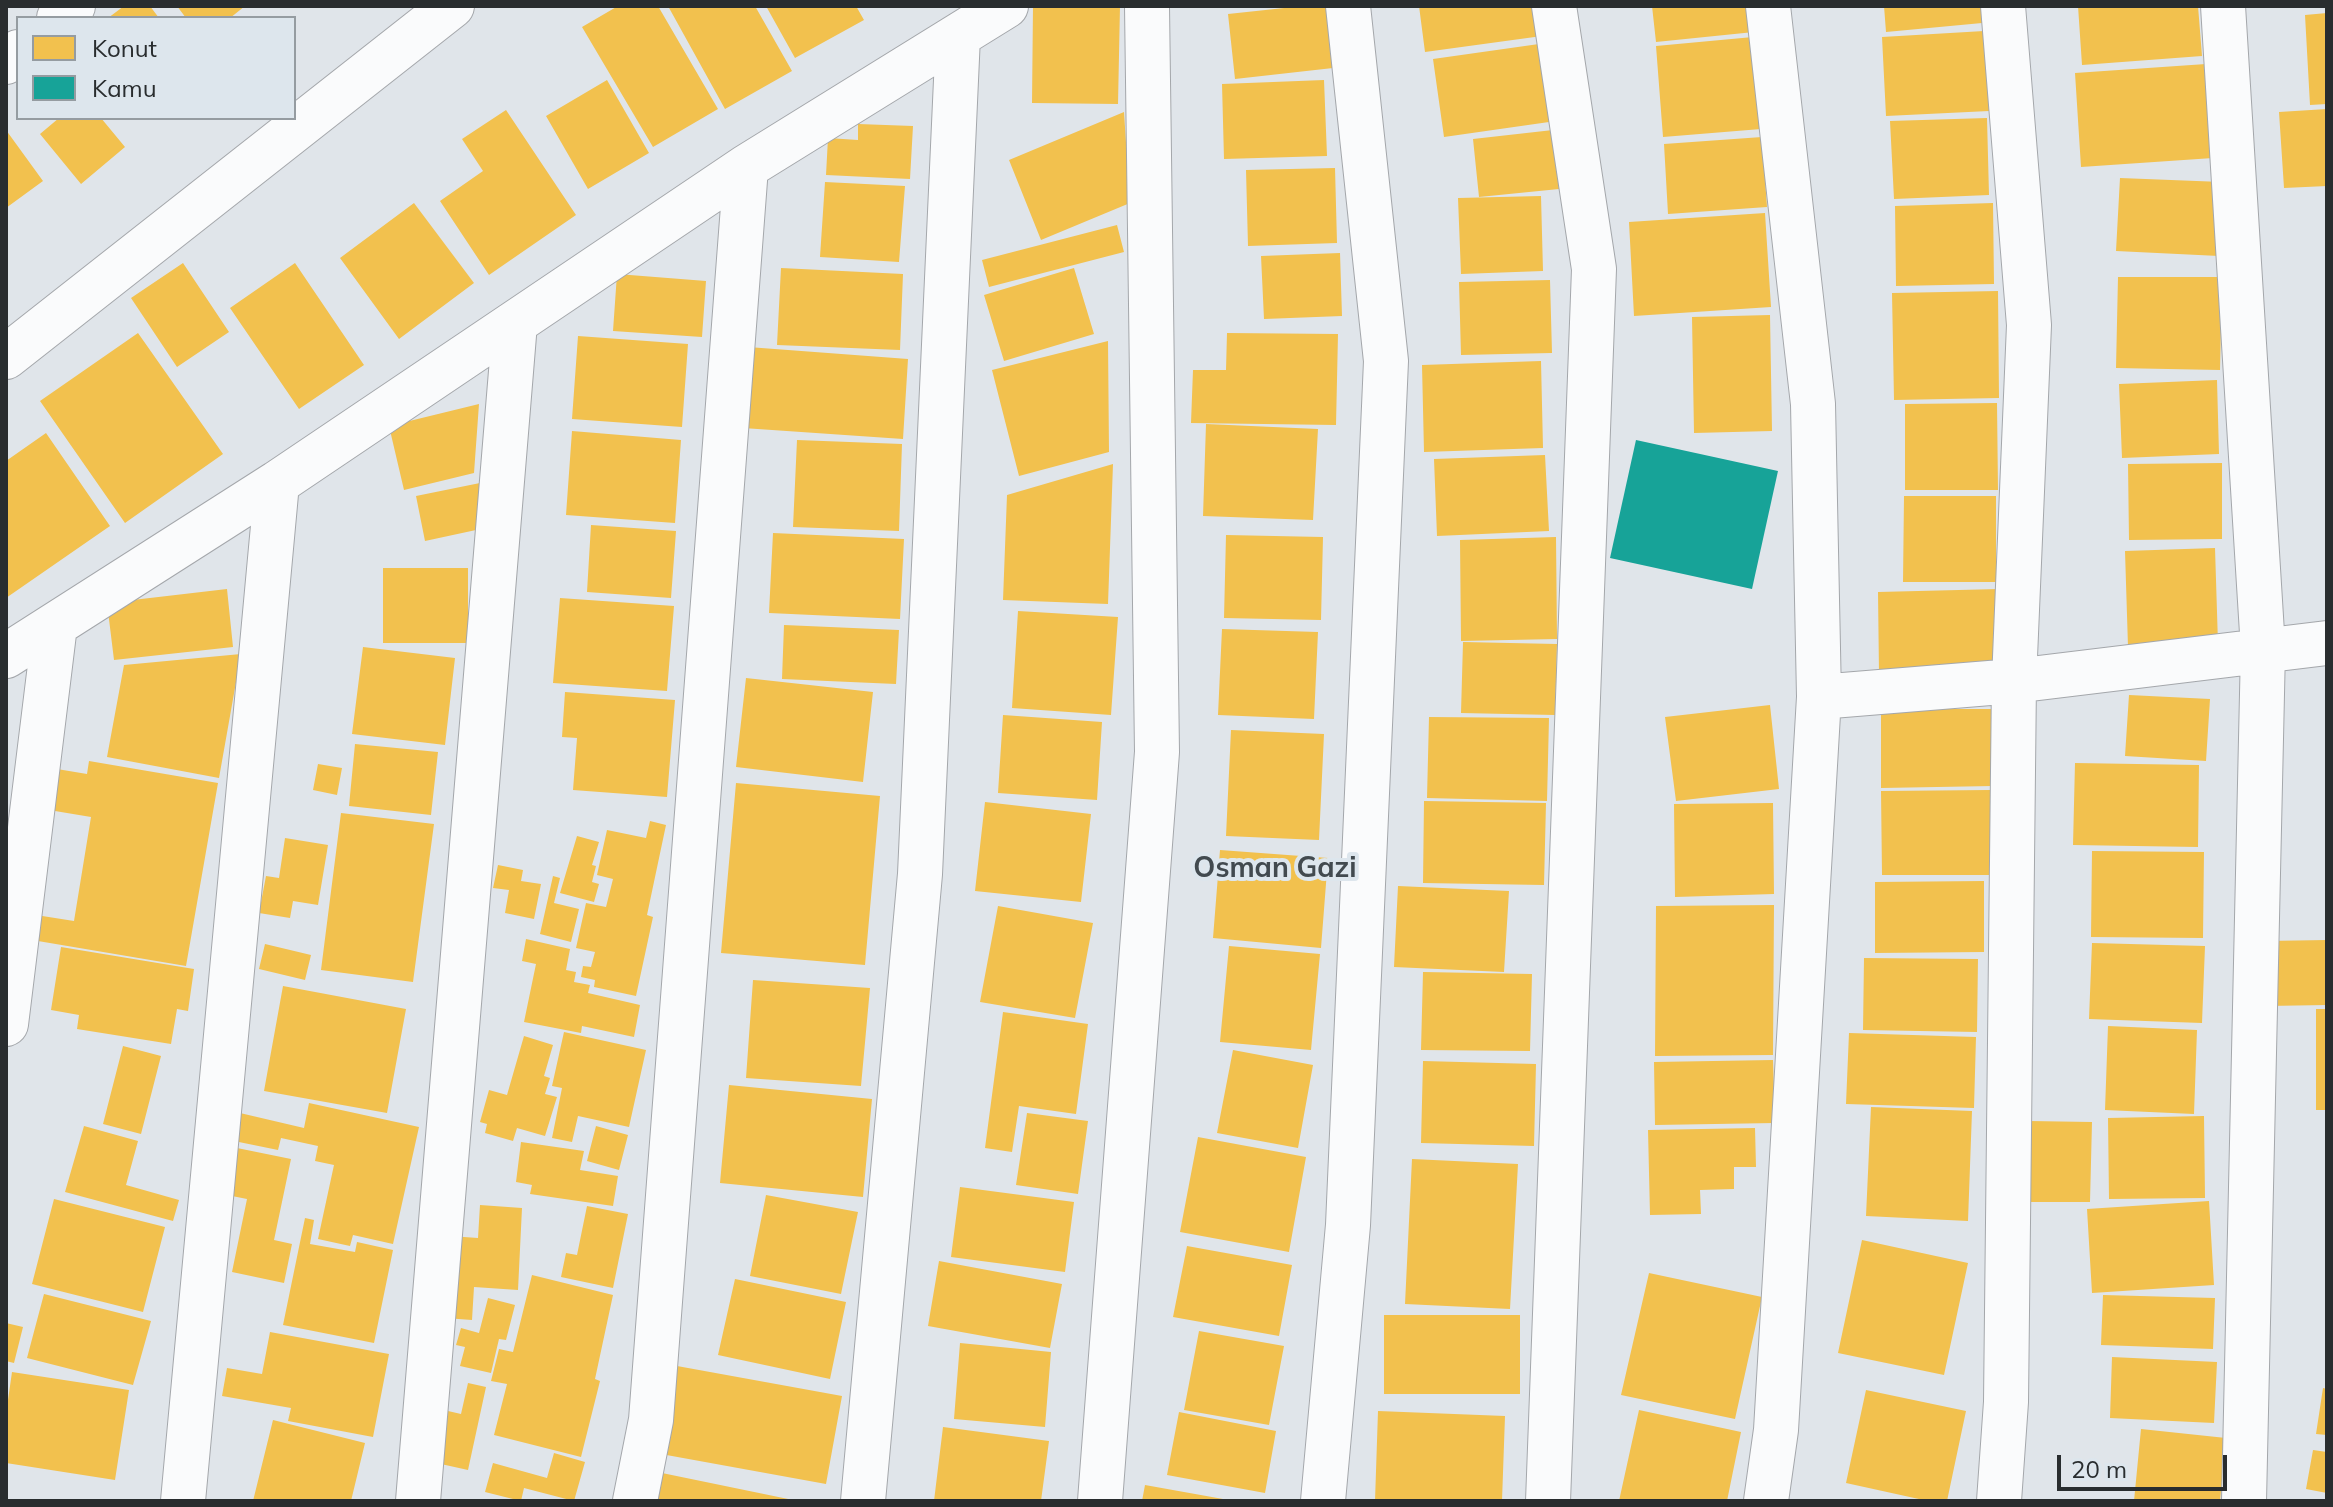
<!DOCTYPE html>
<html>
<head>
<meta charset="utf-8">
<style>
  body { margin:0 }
  #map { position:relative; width:2333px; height:1507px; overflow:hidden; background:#e0e5ea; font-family:Mulish,sans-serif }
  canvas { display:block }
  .frame { position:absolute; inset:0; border:8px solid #292d2f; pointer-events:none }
  .legend { position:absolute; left:16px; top:16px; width:280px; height:104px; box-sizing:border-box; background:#dde6ed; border:2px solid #959ca1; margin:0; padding:10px 14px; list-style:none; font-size:24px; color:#292d2f }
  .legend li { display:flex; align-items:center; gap:16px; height:40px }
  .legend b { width:40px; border:2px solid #959ca1 }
  .scale { position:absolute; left:2057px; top:1455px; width:170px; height:36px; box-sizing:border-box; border:4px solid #292d2f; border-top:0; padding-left:10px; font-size:24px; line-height:28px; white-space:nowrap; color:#292d2f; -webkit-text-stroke:6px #dde6ed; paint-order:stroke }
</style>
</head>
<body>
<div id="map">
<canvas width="2333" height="1507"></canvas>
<div class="frame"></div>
<ul class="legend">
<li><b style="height:22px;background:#f2c14e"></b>Konut</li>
<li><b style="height:22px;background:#17a398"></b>Kamu</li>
</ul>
<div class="scale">20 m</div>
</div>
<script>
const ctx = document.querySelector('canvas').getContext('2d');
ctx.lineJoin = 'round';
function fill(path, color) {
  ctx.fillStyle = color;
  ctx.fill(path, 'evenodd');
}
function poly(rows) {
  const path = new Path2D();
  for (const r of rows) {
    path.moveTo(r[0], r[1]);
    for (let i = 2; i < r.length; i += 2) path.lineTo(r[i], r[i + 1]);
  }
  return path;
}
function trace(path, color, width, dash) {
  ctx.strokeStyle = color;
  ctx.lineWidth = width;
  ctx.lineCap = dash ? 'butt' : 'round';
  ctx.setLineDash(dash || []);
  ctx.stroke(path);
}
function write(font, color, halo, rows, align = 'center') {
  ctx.font = font + ' Mulish,sans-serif';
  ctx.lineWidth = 8;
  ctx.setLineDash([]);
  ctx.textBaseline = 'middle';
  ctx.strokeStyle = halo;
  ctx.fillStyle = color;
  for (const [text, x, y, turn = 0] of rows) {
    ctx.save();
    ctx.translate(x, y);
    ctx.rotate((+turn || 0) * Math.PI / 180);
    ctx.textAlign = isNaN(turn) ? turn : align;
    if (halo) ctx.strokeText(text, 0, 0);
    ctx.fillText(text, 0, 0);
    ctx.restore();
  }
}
const homes = poly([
  [124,6,150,6,159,18,108,18],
  [177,6,245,6,230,18,186,18],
  [618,6,658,6,718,109,653,147,582,27],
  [668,6,755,6,792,71,725,109],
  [766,6,856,6,864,20,795,58],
  [1033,6,1120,6,1118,104,1032,103],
  [1303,6,1326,6,1333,68,1235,79,1228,14],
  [1419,6,1538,6,1542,36,1425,52],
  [1652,6,1751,6,1754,32,1656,42],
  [1884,6,1981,6,1982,23,1886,32],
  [2078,6,2198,6,2202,56,2082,65],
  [2327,13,2327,104,2310,105,2305,15],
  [1984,31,1989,111,1886,116,1882,37],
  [1753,37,1761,129,1663,137,1656,46],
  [1546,43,1556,121,1444,137,1433,59],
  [2206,64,2213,158,2081,167,2075,73],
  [607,80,649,153,588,189,546,116],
  [1324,80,1327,156,1224,159,1222,84],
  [2327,109,2327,186,2284,188,2279,112],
  [506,110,576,215,489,275,440,201,483,171,462,139],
  [1124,112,1130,203,1041,240,1009,160],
  [59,118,101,118,125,147,81,184,40,134],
  [1987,118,1989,195,1894,199,1890,121],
  [858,124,913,126,910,179,826,175,828,138,858,140],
  [6,130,43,181,6,208],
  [1553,130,1559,189,1479,197,1473,139],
  [1762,137,1767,207,1668,214,1664,144],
  [1335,168,1337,243,1248,246,1246,170],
  [2120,178,2222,182,2219,256,2116,251],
  [825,182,905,186,899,262,820,257],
  [1541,196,1543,271,1461,274,1458,198],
  [414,203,474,283,399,339,340,258],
  [1993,203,1994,284,1896,286,1895,206],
  [1765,213,1771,307,1634,316,1629,222],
  [1117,225,1124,252,989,287,982,260],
  [1340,253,1342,316,1264,319,1261,256],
  [183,263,229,332,177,367,131,298],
  [295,263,364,365,299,409,230,308],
  [781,268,903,274,900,350,777,345],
  [1074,268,1094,334,1004,361,984,295],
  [617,274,706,281,702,337,613,331],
  [2118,277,2222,277,2220,370,2116,368],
  [1550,280,1552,353,1461,355,1459,282],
  [1998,291,1999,398,1894,400,1892,293],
  [1770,315,1772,431,1694,433,1692,317],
  [138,333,223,454,125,523,40,401],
  [1227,333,1338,334,1336,425,1191,423,1193,370,1226,370],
  [578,336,688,344,682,427,572,419],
  [1108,341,1109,452,1019,476,992,370],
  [748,347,908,359,903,439,743,428],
  [1541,361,1543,448,1424,452,1422,365],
  [2217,380,2219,454,2122,458,2119,384],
  [1997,403,1998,490,1905,490,1905,404],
  [479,404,474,473,404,490,389,426],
  [1206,424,1318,429,1313,520,1203,516],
  [572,431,681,440,675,523,566,515],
  [46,433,110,526,6,598,6,461],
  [797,440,902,444,899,531,793,527],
  [1545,455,1549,531,1437,536,1434,459],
  [2222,463,2222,539,2129,540,2128,464],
  [1113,464,1108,604,1003,600,1007,495],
  [480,483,476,530,425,541,416,496],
  [1904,496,1996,496,1996,582,1903,582],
  [591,525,676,531,671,598,587,592],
  [773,533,904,539,900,619,769,613],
  [1226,535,1323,537,1321,620,1224,618],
  [1556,537,1557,639,1461,641,1460,540],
  [2215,548,2218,644,2128,647,2125,551],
  [383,568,468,568,468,643,383,643],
  [227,589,233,647,114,660,107,603],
  [1999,589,2000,672,1879,674,1878,592],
  [560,598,674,606,667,691,553,683],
  [1018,611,1118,617,1111,715,1012,708],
  [784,625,899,630,896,684,782,679],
  [1222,629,1318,632,1314,719,1218,715],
  [1463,642,1557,644,1555,715,1461,713],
  [363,647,455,658,445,745,352,734],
  [241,654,219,778,107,757,124,665],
  [746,678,873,692,863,782,736,767],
  [565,692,675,700,667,797,573,790,577,738,562,737],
  [2129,695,2210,699,2206,761,2125,756],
  [1770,705,1779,789,1676,801,1665,717],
  [1881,709,1993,709,1993,786,1881,788],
  [1003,715,1102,722,1097,800,998,793],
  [1429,717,1549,718,1547,801,1427,798],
  [1231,730,1324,734,1319,840,1226,836],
  [355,744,438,752,431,815,349,806],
  [89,761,218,783,186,966,32,940,36,915,74,921,91,817,49,810,57,769,87,774],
  [2075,763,2199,765,2198,847,2073,845],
  [318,764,342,768,337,795,313,790],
  [736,783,880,796,865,965,721,953],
  [1990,790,1991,875,1882,875,1881,791],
  [1424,801,1546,803,1544,885,1423,883],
  [985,802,1091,814,1081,902,975,891],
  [1773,803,1774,894,1675,897,1674,804],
  [341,813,434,824,413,982,321,970],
  [650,821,666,825,647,915,653,917,636,996,594,987,595,980,581,977,583,966,591,967,595,952,576,948,586,903,606,907,613,879,597,875,607,830,646,838],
  [577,836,599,842,592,865,596,866,592,882,599,884,594,902,560,893],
  [285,838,328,845,318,905,293,901,290,918,259,913,266,876,279,878],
  [1220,850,1328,858,1321,948,1213,938],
  [2092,851,2204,852,2203,938,2091,937],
  [498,865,523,870,521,881,541,884,534,919,505,913,509,890,493,888],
  [553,876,560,878,554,903,579,909,571,942,540,934],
  [1984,881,1984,952,1875,953,1875,882],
  [1398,886,1509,891,1504,972,1394,967],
  [1774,905,1773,1055,1655,1056,1656,906],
  [998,906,1093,923,1075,1018,980,1002],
  [526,939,570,949,566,970,576,972,574,982,590,985,588,993,640,1005,634,1037,582,1026,581,1033,524,1022,536,964,522,961],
  [2327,940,2327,1005,2266,1006,2266,941],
  [2092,943,2205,946,2202,1023,2089,1019],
  [265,944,311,955,305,980,259,969],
  [1229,946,1320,954,1311,1050,1220,1042],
  [61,947,194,969,188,1011,177,1009,171,1044,77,1029,79,1015,51,1010],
  [1864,958,1978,959,1977,1032,1863,1030],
  [1423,972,1532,974,1530,1051,1421,1050],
  [753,980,870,988,861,1086,746,1078],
  [283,986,406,1009,387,1113,264,1091],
  [2316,1009,2327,1009,2327,1110,2316,1110],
  [1003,1012,1088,1024,1076,1114,1019,1106,1012,1152,985,1148],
  [2108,1026,2197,1030,2194,1114,2105,1110],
  [564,1032,646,1050,629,1127,578,1116,572,1142,552,1138,562,1088,552,1086],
  [1849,1033,1976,1037,1974,1108,1846,1104],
  [524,1036,553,1045,544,1076,550,1078,545,1094,557,1097,545,1136,517,1128,513,1141,485,1133,487,1124,480,1122,489,1090,507,1095],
  [123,1046,161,1056,141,1134,103,1124],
  [1233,1050,1313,1065,1298,1148,1217,1133],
  [1773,1060,1775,1123,1655,1125,1654,1062],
  [1423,1061,1536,1064,1534,1146,1421,1143],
  [729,1085,872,1099,863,1197,720,1183],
  [309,1103,419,1127,393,1244,353,1235,350,1246,318,1239,334,1165,315,1161,318,1146,281,1138,278,1150,234,1141,240,1113,304,1128],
  [1871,1107,1972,1111,1968,1221,1866,1216],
  [1027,1113,1088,1121,1078,1194,1016,1185],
  [2204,1116,2205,1198,2109,1199,2108,1118],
  [2029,1121,2092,1122,2090,1202,2028,1202],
  [84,1126,138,1141,126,1185,179,1200,173,1221,65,1192],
  [596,1126,628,1135,619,1170,587,1161],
  [1755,1128,1756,1167,1734,1167,1734,1189,1700,1190,1701,1214,1650,1215,1648,1130],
  [1198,1137,1306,1157,1289,1252,1180,1232],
  [521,1142,584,1151,580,1170,618,1176,613,1206,530,1194,532,1185,516,1182],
  [237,1148,291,1159,274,1240,292,1244,284,1283,232,1272,247,1199,227,1195],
  [1412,1159,1518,1164,1510,1309,1405,1304],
  [960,1187,1074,1202,1065,1272,951,1257],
  [766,1195,858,1212,841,1294,750,1276],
  [54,1199,165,1227,143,1312,32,1284],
  [2209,1201,2214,1285,2092,1293,2087,1209],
  [480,1205,522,1208,518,1290,474,1287,472,1320,445,1318,450,1236,478,1238],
  [587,1206,628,1214,613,1288,561,1277,566,1253,577,1255],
  [305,1218,314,1220,310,1244,355,1252,357,1242,393,1250,374,1343,283,1325],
  [1862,1240,1968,1263,1944,1375,1838,1353],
  [1187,1246,1292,1265,1279,1336,1173,1317],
  [939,1261,1062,1284,1050,1348,928,1326],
  [1649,1273,1762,1297,1735,1419,1621,1395],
  [532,1275,613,1295,595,1379,600,1381,581,1457,494,1435,507,1384,491,1381,499,1349,513,1352],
  [735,1279,846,1302,830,1379,718,1355],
  [44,1294,151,1321,133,1385,27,1358],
  [2103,1295,2215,1298,2213,1349,2101,1345],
  [488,1298,515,1305,506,1340,499,1339,491,1373,460,1366,465,1347,456,1345,461,1328,479,1333],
  [1384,1315,1520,1315,1520,1394,1384,1394],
  [6,1323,23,1327,14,1363,6,1361],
  [1199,1331,1284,1346,1269,1425,1184,1410],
  [270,1332,389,1354,373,1437,288,1421,291,1408,222,1396,227,1368,262,1374],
  [960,1343,1051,1352,1045,1427,954,1419],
  [2112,1357,2217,1362,2214,1423,2110,1418],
  [677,1366,842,1396,826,1484,661,1454],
  [12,1372,129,1390,115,1480,6,1463,6,1414],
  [468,1383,486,1387,468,1470,441,1464,435,1408,461,1414],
  [2323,1388,2327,1389,2327,1435,2316,1434],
  [1866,1390,1966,1411,1947,1501,1928,1501,1846,1483],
  [1639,1410,1741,1432,1727,1501,1619,1501],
  [1378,1411,1505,1416,1502,1501,1375,1501],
  [1179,1412,1276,1431,1265,1493,1167,1475],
  [273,1420,365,1443,351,1501,253,1501],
  [943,1427,1049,1441,1041,1501,934,1501],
  [2141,1429,2226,1438,2220,1501,2134,1501],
  [2313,1450,2327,1452,2327,1493,2306,1489],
  [554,1453,585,1462,574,1501,524,1488,521,1501,485,1492,493,1463,547,1478],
  [662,1473,793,1500,792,1501,656,1501],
  [1145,1485,1223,1499,1223,1501,1142,1501]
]);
const public = poly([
  [1636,440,1778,471,1752,589,1610,558]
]);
const street = poly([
  [2223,6,2263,649,2244,1501],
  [59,18,73,6],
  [6,62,18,52],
  [6,357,452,6],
  [6,656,277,483,746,167,1006,6],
  [1819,697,2014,681,2327,643],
  [6,1024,55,625],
  [183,1501,277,483],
  [418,1501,515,323],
  [635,1501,651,1420,746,167],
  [863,1501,920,874,958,36],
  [1100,1501,1157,752,1147,6],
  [1323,1501,1348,1225,1386,361,1348,6],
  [1548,1501,1594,269,1554,6],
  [1766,1501,1776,1430,1819,697,1813,404,1768,6],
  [1999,1501,2006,1402,2014,681,2029,325,2003,6]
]);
const districtNames = [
  ["Osman Gazi",1275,869]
];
fill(homes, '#f2c14e');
fill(public, '#17a398');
trace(street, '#a4a7ab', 46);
trace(street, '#fafbfc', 44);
write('bold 28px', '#424a4f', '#dde6ed', districtNames);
</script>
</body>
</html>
